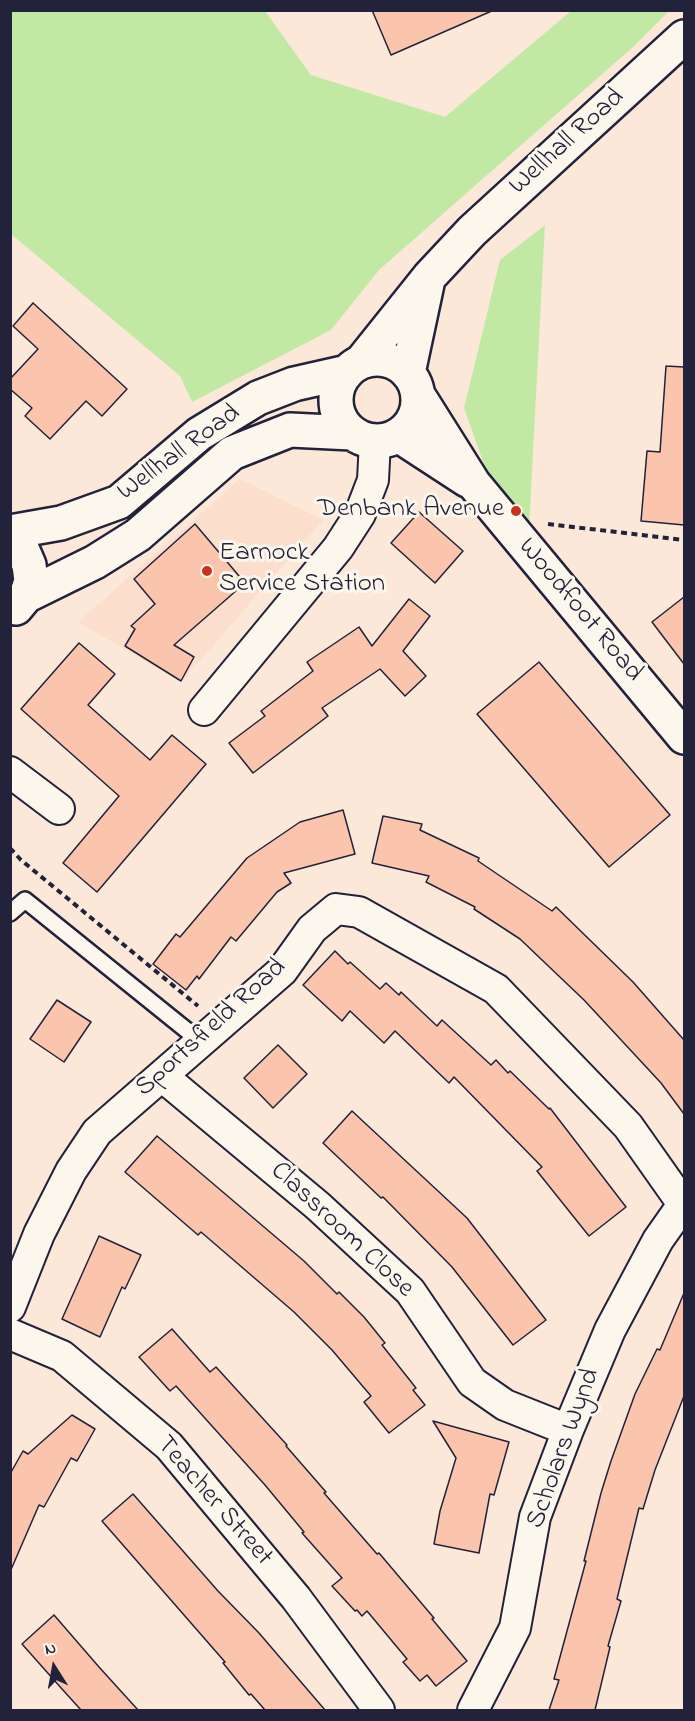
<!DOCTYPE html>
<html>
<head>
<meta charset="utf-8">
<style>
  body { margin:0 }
  #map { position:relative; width:695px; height:1721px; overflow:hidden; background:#fbe8d9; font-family:"Indie Flower",sans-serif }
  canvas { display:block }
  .frame { position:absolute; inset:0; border:12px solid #22223b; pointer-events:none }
  .north { position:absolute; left:24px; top:1637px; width:60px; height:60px; -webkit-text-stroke:4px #fbf7ec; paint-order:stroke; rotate:349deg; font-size:16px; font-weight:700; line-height:24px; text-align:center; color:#22223b }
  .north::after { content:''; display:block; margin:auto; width:21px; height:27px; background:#22223b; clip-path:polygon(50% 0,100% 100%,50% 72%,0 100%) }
</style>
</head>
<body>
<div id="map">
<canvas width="695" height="1721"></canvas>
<div class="frame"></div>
<div class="north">N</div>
</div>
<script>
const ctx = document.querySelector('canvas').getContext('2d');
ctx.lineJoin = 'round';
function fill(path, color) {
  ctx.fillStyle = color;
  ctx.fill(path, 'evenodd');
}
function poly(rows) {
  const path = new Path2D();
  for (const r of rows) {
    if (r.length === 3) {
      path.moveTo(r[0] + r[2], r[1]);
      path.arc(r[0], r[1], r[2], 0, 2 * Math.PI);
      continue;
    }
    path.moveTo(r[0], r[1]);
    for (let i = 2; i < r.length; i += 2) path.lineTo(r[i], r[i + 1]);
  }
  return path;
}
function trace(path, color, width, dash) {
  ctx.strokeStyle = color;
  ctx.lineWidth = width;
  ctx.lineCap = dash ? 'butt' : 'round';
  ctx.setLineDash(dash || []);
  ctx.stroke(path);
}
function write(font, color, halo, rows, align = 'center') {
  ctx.font = font + ' "Indie Flower",sans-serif';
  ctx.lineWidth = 6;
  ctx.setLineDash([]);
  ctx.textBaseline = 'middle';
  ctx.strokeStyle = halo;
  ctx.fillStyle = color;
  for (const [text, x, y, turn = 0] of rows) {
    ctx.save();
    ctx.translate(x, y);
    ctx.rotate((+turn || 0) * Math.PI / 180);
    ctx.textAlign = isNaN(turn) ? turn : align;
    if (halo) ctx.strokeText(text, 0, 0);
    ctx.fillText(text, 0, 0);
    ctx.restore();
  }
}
const built = poly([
  [240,479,323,520,181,682,78,622]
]);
const green = poly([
  [11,10,265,11,311,75,445,117,571,11,669,11,633,47,379,270,331,330,192,402,180,376,11,234],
  [545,225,529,529,490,481,464,408,500,260]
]);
const building = poly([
  [372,10,494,10,391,55,372,10],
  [33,303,127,389,102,416,86,401,50,439,25,416,32,408,10,389,10,379,38,349,13,326,33,303],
  [666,366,684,367,684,525,641,521,647,451,660,452,666,366],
  [419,512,463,551,435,583,391,543,419,512],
  [195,524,245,583,174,645,194,657,181,681,125,646,135,629,131,626,155,604,134,579,195,524],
  [684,597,684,664,652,622,684,597],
  [409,599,430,616,403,651,426,676,405,696,380,669,322,708,328,716,253,773,229,743,265,716,261,711,313,671,307,662,359,627,372,646,409,599],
  [79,643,115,674,88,705,150,760,172,735,206,764,97,892,63,863,119,796,21,709,79,643],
  [539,662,670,815,609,867,477,714,539,662],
  [343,810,355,854,284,873,291,883,277,892,236,941,231,937,199,979,197,976,186,990,153,964,176,934,180,937,247,858,300,822,343,810],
  [383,816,422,824,420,830,479,858,478,861,552,911,556,907,633,982,684,1040,684,1114,661,1083,584,1000,520,939,474,909,475,907,426,882,429,876,372,863,383,816],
  [335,951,348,964,350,962,380,989,386,983,399,995,401,992,437,1026,442,1020,491,1065,496,1060,508,1073,510,1071,549,1109,550,1108,626,1207,589,1236,537,1171,542,1167,454,1077,449,1083,395,1031,384,1043,350,1011,342,1021,303,985,335,951],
  [57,1000,91,1022,64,1062,30,1039,57,1000],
  [278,1045,307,1074,273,1108,244,1078,278,1045],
  [352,1111,467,1218,546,1320,513,1345,452,1267,383,1197,381,1198,323,1143,352,1111],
  [157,1136,304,1261,337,1294,339,1292,364,1317,385,1343,382,1345,416,1388,413,1390,425,1405,389,1433,364,1402,371,1396,332,1350,294,1312,201,1232,198,1235,125,1172,157,1136],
  [99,1236,141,1255,125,1289,122,1287,100,1337,62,1319,99,1236],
  [684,1293,684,1396,655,1470,643,1509,639,1508,617,1599,621,1601,608,1646,610,1647,595,1710,549,1710,559,1680,554,1679,586,1561,584,1561,601,1493,611,1461,635,1394,657,1349,660,1350,684,1293],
  [172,1329,210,1372,216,1367,287,1445,286,1446,326,1492,324,1493,377,1554,379,1553,434,1618,432,1619,467,1661,436,1686,427,1675,420,1681,403,1662,407,1659,367,1611,362,1616,357,1610,355,1611,332,1586,342,1578,302,1533,304,1532,265,1485,176,1386,170,1391,139,1357,172,1329],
  [72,1415,95,1429,77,1461,71,1458,44,1507,39,1505,10,1572,10,1474,23,1451,28,1454,72,1415],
  [433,1421,509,1442,494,1495,490,1494,479,1553,434,1544,440,1511,456,1458,433,1421],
  [133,1494,218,1591,259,1633,325,1710,265,1710,251,1694,249,1695,223,1663,225,1662,102,1521,133,1494],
  [54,1615,99,1667,138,1710,81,1710,62,1689,22,1644,54,1615]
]);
const path = poly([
  [548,524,684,540],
  [10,848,21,860,198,1006]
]);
const lane = poly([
  [10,913,25,900,200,1041]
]);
const street = poly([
  [204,710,338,548,360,514,373,480,375,441],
  [10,772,59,809],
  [162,1076,318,1206,410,1291,472,1382,505,1405,568,1430],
  [10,1307,39,1234,71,1171,97,1132,282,971,312,929,336,909,359,912,496,989,628,1126,683,1204],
  [10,1334,62,1356,169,1446,296,1598,379,1710],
  [473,1710,515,1628,535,1517,568,1430,610,1330,658,1240,684,1203]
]);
const secondary = poly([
  [377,400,41],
  [361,362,429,277,472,231,684,37],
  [408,373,427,284],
  [418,395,474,484,684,737],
  [398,435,467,480],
  [10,532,61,523,119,502,199,434,258,398,294,384,347,372],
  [10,540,23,551,29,565,31,581,26,596,16,608],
  [26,596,95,562,138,535,232,453,290,430,352,433]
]);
const markers = [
  [516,511,6,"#c8321e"],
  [207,571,6,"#c8321e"]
];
const streetNames = [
  ["Wellhall Road",568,143,-42],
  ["Wellhall Road",180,454,-36],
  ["Woodfoot Road",579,611,50],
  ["Sportsfield Road",212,1029,-42],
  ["Classroom Close",341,1231,43],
  ["Scholars Wynd",565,1449,-70],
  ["Teacher Street",213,1502,49]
];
const poiNames = [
  ["Denbank Avenue",504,511],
  ["Earnock",219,555,"left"],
  ["Service Station",219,586,"left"]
];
fill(built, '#fbdecc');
fill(green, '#c2e9a4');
fill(building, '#fac5ac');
trace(building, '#22223b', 1.5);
trace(lane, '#22223b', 20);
trace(street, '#22223b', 34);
trace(secondary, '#22223b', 38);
trace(path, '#22223b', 4, [6, 4.5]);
trace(lane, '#fbf7ec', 15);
trace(street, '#fbf7ec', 30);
trace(secondary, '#fbf7ec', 33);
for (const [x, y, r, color] of markers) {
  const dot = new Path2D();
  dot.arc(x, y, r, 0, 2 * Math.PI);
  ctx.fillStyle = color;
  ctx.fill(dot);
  trace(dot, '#fbf7ec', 2);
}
write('27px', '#22223b', '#fbf7ec', streetNames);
write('27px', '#22223b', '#fbf7ec', poiNames, 'right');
</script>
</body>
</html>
